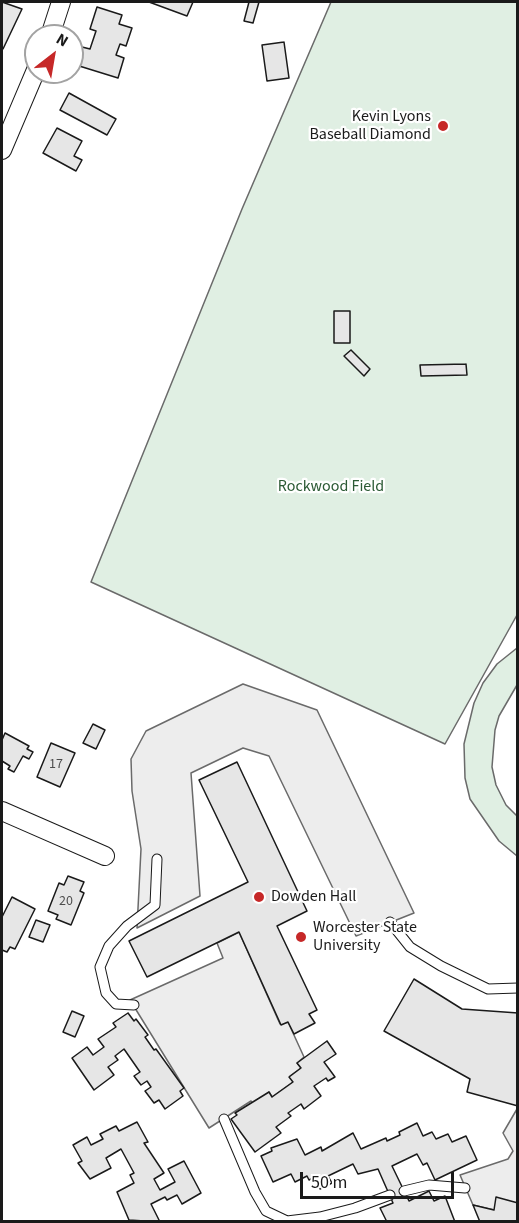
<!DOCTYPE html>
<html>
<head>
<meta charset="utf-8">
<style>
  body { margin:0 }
  #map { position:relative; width:519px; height:1223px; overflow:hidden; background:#fff; font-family:"Source Sans 3",sans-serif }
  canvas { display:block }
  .frame { position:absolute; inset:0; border:3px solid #1a1a1a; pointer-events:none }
  .north { position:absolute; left:24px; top:24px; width:60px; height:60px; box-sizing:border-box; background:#fff; border:2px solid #a3a3a3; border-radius:50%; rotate:31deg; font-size:16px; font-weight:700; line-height:24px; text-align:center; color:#1a1a1a }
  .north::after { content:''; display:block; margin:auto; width:21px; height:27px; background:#c62828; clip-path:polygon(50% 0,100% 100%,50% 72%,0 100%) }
  .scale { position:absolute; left:300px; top:1172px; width:154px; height:27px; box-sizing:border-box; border:3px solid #1a1a1a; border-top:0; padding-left:8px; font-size:18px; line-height:21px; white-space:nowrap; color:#1a1a1a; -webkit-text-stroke:4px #fff; paint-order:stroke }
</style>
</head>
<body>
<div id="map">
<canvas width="519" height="1223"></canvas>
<div class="frame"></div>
<div class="north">N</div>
<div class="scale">50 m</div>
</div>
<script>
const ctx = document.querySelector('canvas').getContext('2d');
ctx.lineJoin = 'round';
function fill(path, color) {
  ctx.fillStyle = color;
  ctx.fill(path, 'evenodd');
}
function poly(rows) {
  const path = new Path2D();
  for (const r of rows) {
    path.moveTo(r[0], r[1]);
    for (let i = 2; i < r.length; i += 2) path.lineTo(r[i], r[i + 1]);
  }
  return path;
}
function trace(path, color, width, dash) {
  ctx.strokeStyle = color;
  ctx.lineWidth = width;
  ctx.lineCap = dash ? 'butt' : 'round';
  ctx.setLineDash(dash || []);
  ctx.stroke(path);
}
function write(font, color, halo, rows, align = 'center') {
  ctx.font = font + ' "Source Sans 3",sans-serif';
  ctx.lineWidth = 4.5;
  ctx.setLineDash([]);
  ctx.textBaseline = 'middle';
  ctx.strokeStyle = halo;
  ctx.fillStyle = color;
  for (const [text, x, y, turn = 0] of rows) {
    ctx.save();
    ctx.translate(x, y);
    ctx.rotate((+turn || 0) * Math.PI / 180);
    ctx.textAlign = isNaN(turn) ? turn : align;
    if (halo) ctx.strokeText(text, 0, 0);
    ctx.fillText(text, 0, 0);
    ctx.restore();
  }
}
const green = poly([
  [331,2,517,2,517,615,445,744,91,582,242,209,331,2],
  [517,648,517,685,499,716,495,730,492,767,496,785,506,805,517,816,517,856,499,841,470,799,465,778,464,744,474,703,483,683,497,664,517,648]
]);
const parking = poly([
  [243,684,317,710,414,913,356,936,269,756,243,748,191,773,200,896,137,928,141,849,132,791,131,759,146,731,243,684],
  [239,932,280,1024,288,1022,304,1057,297,1063,301,1068,290,1076,293,1082,272,1097,269,1092,253,1104,251,1101,209,1128,130,1000,223,958,217,943,239,932],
  [517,1109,517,1203,494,1210,473,1205,460,1175,508,1159,513,1151,503,1133,517,1109]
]);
const building = poly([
  [2,2,22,9,3,49,2,49,2,2],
  [149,2,193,2,187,16,149,2],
  [249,2,259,2,253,23,244,21,249,2],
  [97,7,122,15,119,24,132,28,126,46,120,44,116,55,124,58,118,78,76,65,82,47,90,49,96,31,90,29,97,7],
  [284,42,289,78,267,81,262,45,284,42],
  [69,93,116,119,107,135,60,110,69,93],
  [57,128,82,141,74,156,82,160,76,171,43,153,57,128],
  [334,311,350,311,350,343,334,343,334,311],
  [351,350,370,369,364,376,344,356,351,350],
  [466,364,467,375,421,376,420,365,466,364],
  [93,724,105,730,96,749,83,743,93,724],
  [5,733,29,746,27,749,33,752,29,759,23,756,14,772,8,769,10,766,2,761,2,740,5,733],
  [51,743,75,753,60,787,37,777,51,743],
  [237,762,307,911,277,926,317,1010,309,1014,315,1023,294,1034,288,1022,281,1025,239,932,147,977,129,941,248,882,199,780,237,762],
  [68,876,84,882,80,891,84,893,71,925,56,919,58,915,48,911,59,883,64,885,68,876],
  [12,897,35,909,15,949,10,947,7,952,2,950,2,917,12,897],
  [36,920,50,925,43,942,29,937,36,920],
  [414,979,462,1009,518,1013,518,1106,467,1092,470,1079,384,1031,414,979],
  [72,1011,84,1016,75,1037,63,1032,72,1011],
  [128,1013,134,1021,136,1019,148,1035,145,1037,154,1050,156,1049,184,1088,180,1091,183,1096,165,1109,159,1100,154,1103,145,1091,151,1087,147,1081,141,1085,134,1076,140,1072,124,1049,115,1056,118,1060,108,1067,114,1075,94,1090,72,1058,87,1047,93,1055,104,1047,98,1039,116,1027,113,1023,128,1013],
  [327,1041,336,1054,324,1062,335,1077,328,1081,326,1078,314,1086,321,1096,304,1109,301,1104,288,1113,291,1116,276,1127,281,1133,255,1152,231,1119,237,1115,235,1113,269,1092,272,1097,293,1082,289,1077,301,1068,297,1063,327,1041],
  [137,1122,148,1142,144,1143,164,1173,154,1179,160,1190,175,1182,168,1169,184,1161,201,1193,182,1204,177,1195,167,1200,165,1197,151,1204,160,1222,129,1220,117,1192,134,1183,130,1175,134,1173,121,1149,106,1158,111,1168,90,1179,78,1163,82,1161,73,1145,87,1137,91,1145,103,1139,100,1134,116,1126,119,1131,137,1122],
  [417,1123,423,1136,432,1132,436,1139,448,1134,452,1142,466,1136,477,1160,435,1180,427,1163,423,1165,417,1154,392,1166,409,1201,429,1191,434,1201,445,1196,455,1222,387,1222,380,1208,393,1203,378,1169,358,1174,353,1164,328,1176,332,1183,320,1189,315,1177,309,1180,307,1176,295,1182,291,1174,273,1182,261,1156,272,1151,271,1148,297,1139,305,1155,321,1147,322,1151,353,1133,361,1149,386,1138,387,1141,400,1135,399,1132,417,1123],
  [496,1197,518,1203,518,1222,480,1222,473,1205,494,1210,496,1197]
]);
const service = poly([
  [390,922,410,947,441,966,488,989,518,988],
  [134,1005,116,1004,106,993,100,967,109,946,127,926,155,905,157,859],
  [224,1119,255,1192,266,1211,287,1221,320,1217,355,1208,390,1195],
  [404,1191,429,1185,465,1188]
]);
const minor = poly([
  [50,36,61,2],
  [2,150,36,70],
  [2,811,105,856]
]);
const markers = [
  [443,126,6,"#c62828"],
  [259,897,6,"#c62828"],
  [301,937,6,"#c62828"]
];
const numberNames = [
  ["17",56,765],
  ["20",66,902]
];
const poiNames = [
  ["Kevin Lyons",431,117,"right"],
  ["Baseball Diamond",431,135,"right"],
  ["Dowden Hall",271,897],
  ["Worcester State",313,928],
  ["University",313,946]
];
const parkNames = [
  ["Rockwood Field",331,487]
];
fill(green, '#e0efe3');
trace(green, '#6a6a6a', 1.5);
fill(parking, '#ededed');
trace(parking, '#6a6a6a', 1.5);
fill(building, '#e6e6e6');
trace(building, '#1a1a1a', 1.5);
trace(service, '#1a1a1a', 11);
trace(minor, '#1a1a1a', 20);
trace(service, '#fff', 9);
trace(minor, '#fff', 18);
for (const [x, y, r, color] of markers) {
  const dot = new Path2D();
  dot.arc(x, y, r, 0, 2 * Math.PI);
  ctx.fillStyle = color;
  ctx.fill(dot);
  trace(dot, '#fff', 2);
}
write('14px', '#4d4d4d', null, numberNames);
write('16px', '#1a1a1a', '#fff', poiNames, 'left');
write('16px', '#2b5a34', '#fff', parkNames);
</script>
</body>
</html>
